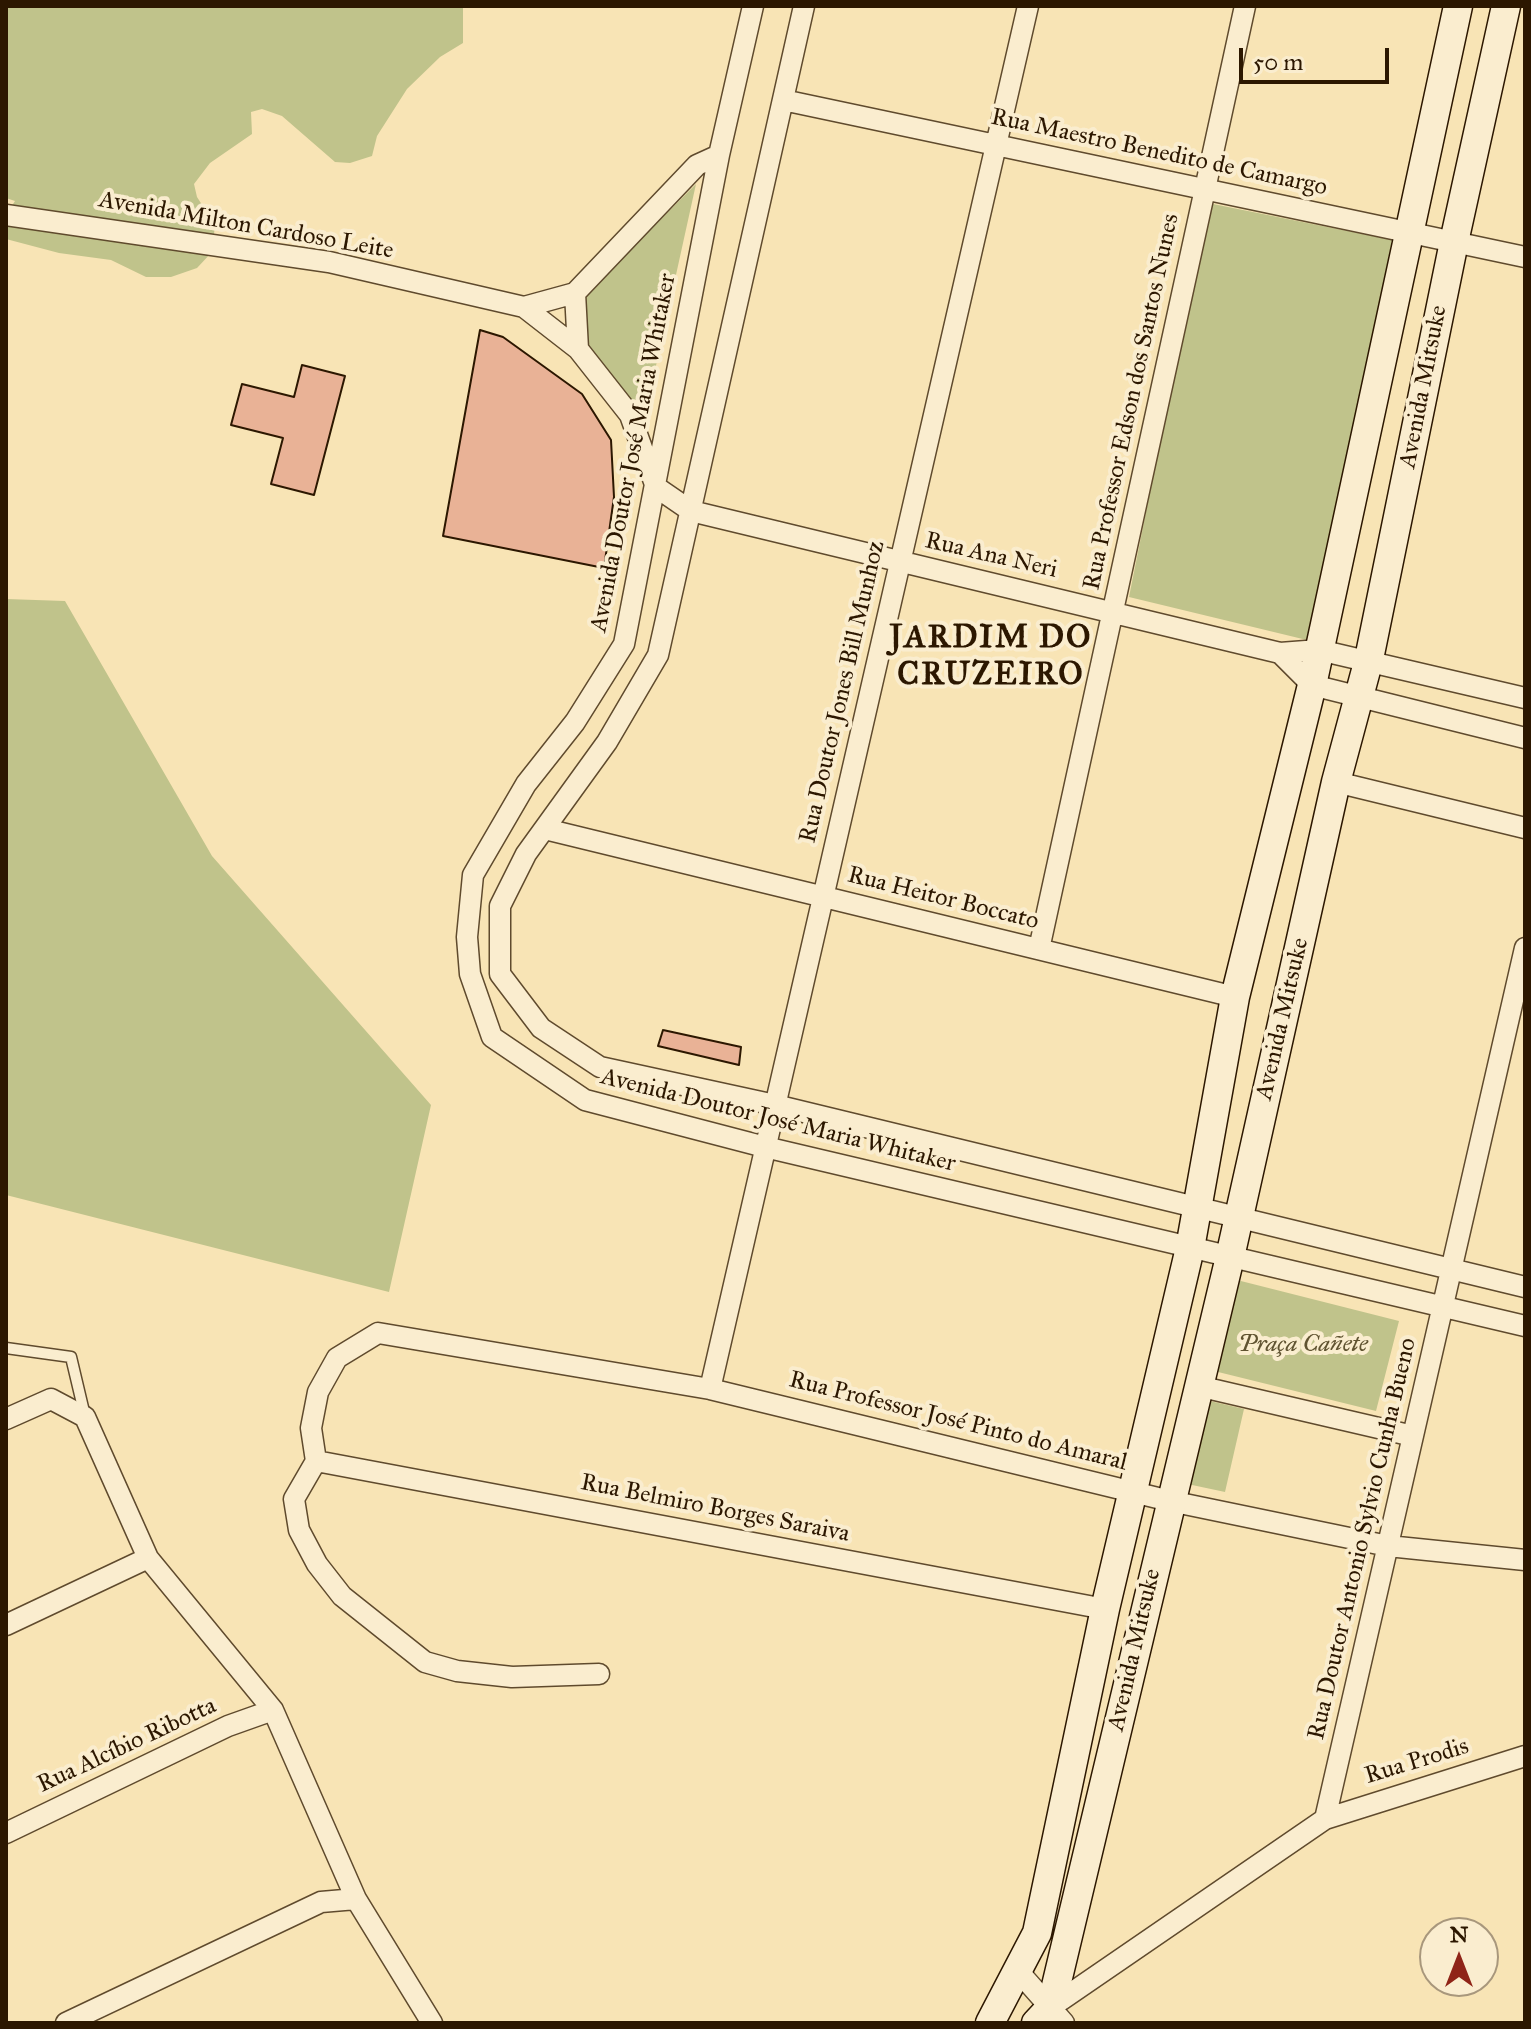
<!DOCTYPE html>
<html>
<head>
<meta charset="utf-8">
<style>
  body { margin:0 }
  #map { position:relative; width:1531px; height:2029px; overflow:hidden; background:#f8e4b5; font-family:"IM FELL Great Primer",serif }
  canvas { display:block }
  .frame { position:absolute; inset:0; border:8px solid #2c1700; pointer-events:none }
  .north { position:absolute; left:1419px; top:1917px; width:80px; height:80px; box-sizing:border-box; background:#faedcf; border:2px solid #a8977c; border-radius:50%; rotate:0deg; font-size:22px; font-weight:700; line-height:32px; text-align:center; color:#2c1700 }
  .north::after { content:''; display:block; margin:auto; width:28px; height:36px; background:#8f2418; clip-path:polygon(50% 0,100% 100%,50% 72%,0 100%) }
  .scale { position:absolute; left:1239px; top:48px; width:150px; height:36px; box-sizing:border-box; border:4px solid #2c1700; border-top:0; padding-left:10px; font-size:24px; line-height:28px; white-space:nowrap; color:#2c1700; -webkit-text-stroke:6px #faedcf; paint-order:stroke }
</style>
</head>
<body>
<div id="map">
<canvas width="1531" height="2029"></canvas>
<div class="frame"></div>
<div class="north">N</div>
<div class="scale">50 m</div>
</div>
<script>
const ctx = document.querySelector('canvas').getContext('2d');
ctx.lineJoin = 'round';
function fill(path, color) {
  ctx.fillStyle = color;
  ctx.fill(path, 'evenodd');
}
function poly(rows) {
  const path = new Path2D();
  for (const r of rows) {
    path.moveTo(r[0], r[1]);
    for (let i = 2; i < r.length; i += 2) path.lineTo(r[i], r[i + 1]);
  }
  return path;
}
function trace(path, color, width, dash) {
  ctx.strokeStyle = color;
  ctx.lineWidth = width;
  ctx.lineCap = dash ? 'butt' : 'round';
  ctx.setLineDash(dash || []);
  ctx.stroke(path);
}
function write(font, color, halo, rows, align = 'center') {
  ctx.font = font + ' "IM FELL Great Primer",serif';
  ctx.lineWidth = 8;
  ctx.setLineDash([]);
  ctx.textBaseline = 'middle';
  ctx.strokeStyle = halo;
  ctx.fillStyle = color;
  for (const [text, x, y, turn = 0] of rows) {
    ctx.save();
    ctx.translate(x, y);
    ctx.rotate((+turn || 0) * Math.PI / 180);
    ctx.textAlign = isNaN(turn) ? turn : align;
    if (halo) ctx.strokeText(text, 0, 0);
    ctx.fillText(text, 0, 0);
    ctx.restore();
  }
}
const green = poly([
  [6,6,463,6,463,43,440,57,407,89,377,136,372,156,350,163,335,162,282,116,262,109,251,112,252,134,210,163,194,184,197,197,215,225,212,252,197,268,171,277,146,277,111,260,59,253,6,239,6,215,15,201,6,198],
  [696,184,646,411,638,418,587,345,583,297],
  [1208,203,1392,240,1311,641,1129,597],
  [6,599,65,601,212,856,431,1105,389,1292,6,1195],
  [1229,1278,1399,1321,1376,1411,1206,1369],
  [1197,1398,1244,1409,1225,1492,1178,1482]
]);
const building = poly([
  [480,330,503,337,582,394,611,440,614,497,604,568,443,536,480,330],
  [302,365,345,376,314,495,271,484,283,438,231,425,242,384,294,397,302,365],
  [663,1030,741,1047,739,1065,658,1046,663,1030]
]);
const service = poly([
  [6,1348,71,1357,85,1416]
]);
const minor = poly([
  [753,6,719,155,624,644,575,722,526,784,473,875,467,937,470,974,492,1037,585,1100,765,1147,1525,1326],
  [804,6,658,655,607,742,526,854,500,906,500,974,541,1028,600,1067,775,1105,1525,1287],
  [783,100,1525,257],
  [6,215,329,262,524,307,578,349,630,415,656,487,691,511,1280,653,1319,650,1525,698],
  [575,293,578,349],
  [524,307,575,293,697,165,719,155],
  [1280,653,1312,685,1525,738],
  [1336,782,1525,828],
  [545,829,1235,997],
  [1039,949,1245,6],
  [1198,1386,1413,1436],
  [710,1389,1028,6],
  [6,1419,51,1399,85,1417,148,1558,273,1710,356,1899,432,2023],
  [316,1461,1105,1609],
  [6,1625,148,1558],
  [599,1674,512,1677,457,1671,425,1662,342,1596,317,1564,299,1530,294,1499,316,1461,311,1428,318,1392,337,1358,378,1333,710,1389,1170,1501,1388,1546,1525,1560],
  [1325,1819,1525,1756],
  [6,1833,228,1726,273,1710],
  [1018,1971,1064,2023],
  [1051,2007,1325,1819,1525,948],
  [66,2023,321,1902,356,1899]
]);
const secondary = poly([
  [990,2023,1037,1933,1105,1609,1190,1248,1235,997,1312,685,1458,6],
  [1036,2023,1051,2007,1230,1257,1336,782,1369,659,1454,242,1506,6]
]);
const streetNames = [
  ["Rua Maestro Benedito de Camargo",1159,153,12],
  ["Avenida Milton Cardoso Leite",246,226,10],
  ["Avenida Mitsuke",1424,387,-79],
  ["Rua Professor Edson dos Santos Nunes",1132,402,-78],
  ["Avenida Doutor José Maria Whitaker",634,453,-79],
  ["Rua Ana Neri",991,556,13],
  ["Rua Doutor Jones Bill Munhoz",843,692,-77],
  ["Rua Heitor Boccato",943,899,14],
  ["Avenida Mitsuke",1283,1019,-77],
  ["Avenida Doutor José Maria Whitaker",778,1121,14],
  ["Rua Professor José Pinto do Amaral",958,1422,14],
  ["Rua Belmiro Borges Saraiva",715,1509,11],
  ["Rua Doutor Antonio Sylvio Cunha Bueno",1363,1539,-77],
  ["Avenida Mitsuke",1135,1650,-77],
  ["Rua Alcíbio Ribotta",127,1746,-25],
  ["Rua Prodis",1417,1762,-17]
];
const parkNames = [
  ["Praça Cañete",1303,1345]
];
const districtNames = [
  ["JARDIM DO",991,639],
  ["CRUZEIRO",991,676]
];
fill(green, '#c0c38b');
fill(building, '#e9b296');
trace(building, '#2c1700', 2);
trace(service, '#5f4a2d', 13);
trace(minor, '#5f4a2d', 23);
trace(secondary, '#2c1700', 31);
trace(service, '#faedcf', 10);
trace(minor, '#faedcf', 20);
trace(secondary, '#faedcf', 28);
write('24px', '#2c1700', '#faedcf', streetNames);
write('italic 24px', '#605331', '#faedcf', parkNames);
ctx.letterSpacing = '2px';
write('bold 32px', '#2c1700', '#faedcf', districtNames);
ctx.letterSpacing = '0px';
</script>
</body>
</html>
